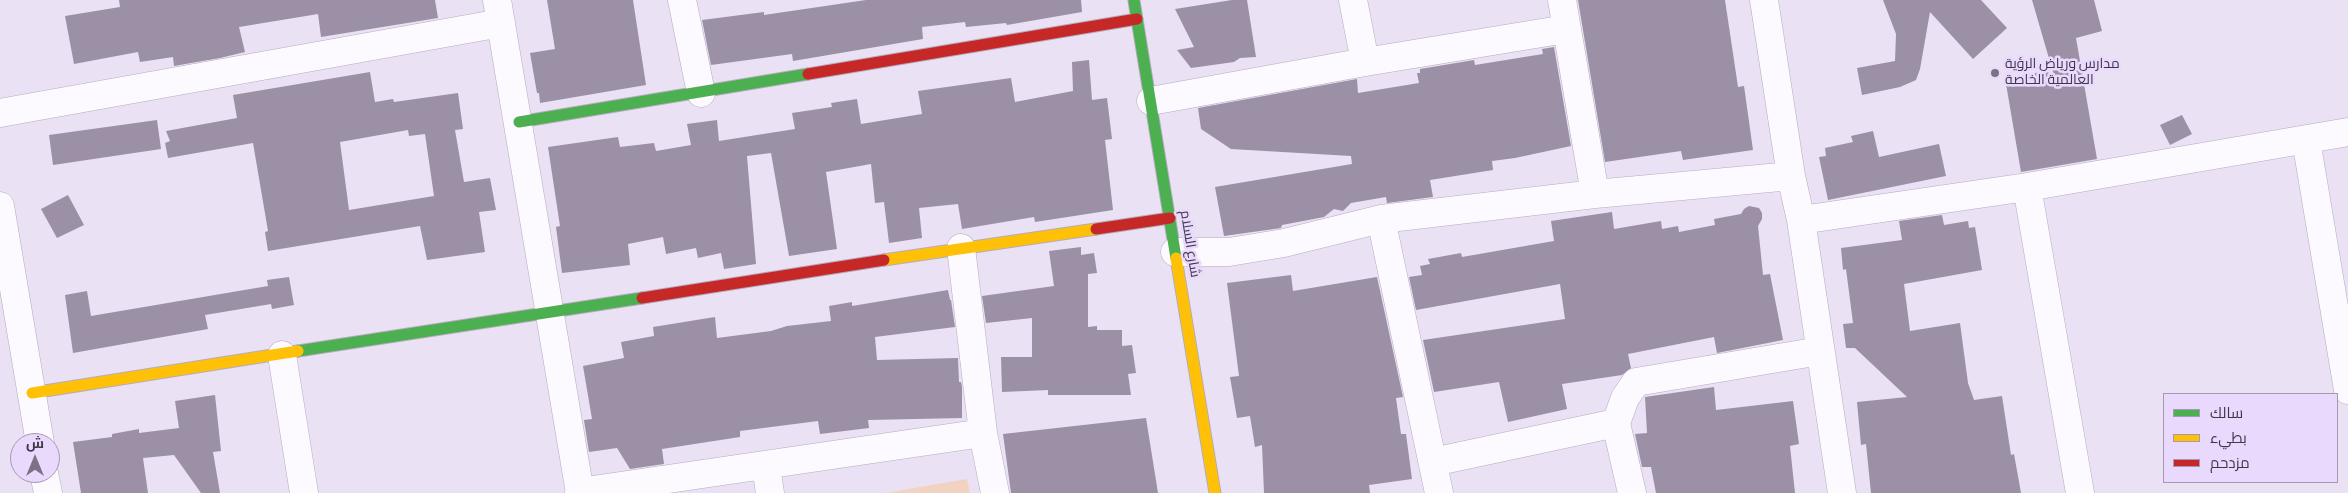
<!DOCTYPE html>
<html>
<head>
<meta charset="utf-8">
<style>
  body { margin:0 }
  #map { position:relative; width:2348px; height:493px; overflow:hidden; background:#eae1f5; font-family:"Source Sans 3",Cairo,sans-serif }
  canvas { display:block }
  .legend { position:absolute; left:2163px; top:393px; width:175px; height:90px; box-sizing:border-box; background:#e9d9fd; border:1px solid #a598b5; margin:0; padding:6px 9px; list-style:none; font-size:15px; color:#403749 }
  .legend li { display:flex; align-items:center; gap:10px; height:25px }
  .legend b { width:25px; border:1px solid #a598b5 }
  .north { position:absolute; left:10px; top:433px; width:50px; height:50px; box-sizing:border-box; background:#e9d9fd; border:1px solid #a598b5; border-radius:50%; rotate:0deg; font-size:14px; font-weight:700; line-height:20px; text-align:center; color:#403749 }
  .north::after { content:''; display:block; margin:auto; width:18px; height:22px; background:#7c7285; clip-path:polygon(50% 0,100% 100%,50% 72%,0 100%) }
</style>
</head>
<body>
<div id="map">
<canvas width="2348" height="493"></canvas>
<ul class="legend">
<li><b style="height:6px;background:#4caf50"></b>سالك</li>
<li><b style="height:6px;background:#ffc107"></b>بطيء</li>
<li><b style="height:6px;background:#c62828"></b>مزدحم</li>
</ul>
<div class="north">ش</div>
</div>
<script>
const ctx = document.querySelector('canvas').getContext('2d');
ctx.lineJoin = 'round';
function fill(path, color) {
  ctx.fillStyle = color;
  ctx.fill(path, 'evenodd');
}
function poly(rows) {
  const path = new Path2D();
  for (const r of rows) {
    path.moveTo(r[0], r[1]);
    for (let i = 2; i < r.length; i += 2) path.lineTo(r[i], r[i + 1]);
  }
  return path;
}
function trace(path, color, width, dash) {
  ctx.strokeStyle = color;
  ctx.lineWidth = width;
  ctx.lineCap = dash ? 'butt' : 'round';
  ctx.setLineDash(dash || []);
  ctx.stroke(path);
}
function write(font, color, halo, rows, align = 'center') {
  ctx.font = font + ' "Source Sans 3",Cairo,sans-serif';
  ctx.lineWidth = 5;
  ctx.setLineDash([]);
  ctx.textBaseline = 'middle';
  ctx.strokeStyle = halo;
  ctx.fillStyle = color;
  for (const [text, x, y, turn = 0] of rows) {
    ctx.save();
    ctx.translate(x, y);
    ctx.rotate((+turn || 0) * Math.PI / 180);
    ctx.textAlign = isNaN(turn) ? turn : align;
    if (halo) ctx.strokeText(text, 0, 0);
    ctx.fillText(text, 0, 0);
    ctx.restore();
  }
}
const green = poly([
  [967,479,970,493,885,493]
]);
const building = poly([
  [119,0,435,0,438,18,321,37,318,14,239,27,245,52,220,58,174,66,173,57,140,62,138,52,74,64,65,16,120,7],
  [547,0,633,0,646,85,540,103,539,93,537,93,530,53,555,49],
  [866,0,1081,0,1082,12,1007,25,1006,23,966,27,965,22,922,27,923,39,793,61,792,54,711,65,702,20,764,12,764,15],
  [1232,0,1247,0,1256,57,1240,58,1234,62,1191,68,1177,50,1194,47,1175,9],
  [1578,0,1725,0,1738,87,1744,86,1753,150,1683,160,1681,151,1605,162],
  [1883,0,1981,0,2007,28,1973,59,1930,12,1920,69,1916,80,1900,87,1862,95,1857,68,1895,61,1896,34],
  [2032,0,2094,0,2102,31,2076,38,2097,159,2021,172,2005,78,2047,71,2055,79],
  [1554,47,1571,146,1515,158,1492,161,1493,170,1430,180,1433,197,1387,203,1386,197,1351,203,1343,211,1334,209,1324,217,1282,225,1281,228,1224,236,1215,187,1352,164,1351,156,1231,149,1201,129,1198,108,1357,79,1358,93,1419,83,1417,73,1420,73,1420,69,1474,60,1475,65,1543,54,1542,49],
  [1089,60,1092,100,1107,98,1112,139,1105,140,1113,210,1035,222,1034,217,962,229,958,204,919,208,922,238,889,243,884,202,875,203,871,164,826,172,837,249,789,256,771,153,747,156,756,264,724,269,721,253,698,258,696,248,666,254,663,237,628,244,630,265,562,273,556,227,560,226,548,147,618,137,620,147,654,143,656,151,691,145,687,124,717,120,719,141,795,129,792,113,832,107,831,103,857,99,861,124,922,114,918,91,1011,78,1015,102,1073,91,1072,62],
  [370,72,375,102,393,99,394,102,458,93,463,129,455,130,464,182,490,178,496,210,479,212,485,252,427,260,420,226,268,251,265,232,268,231,253,143,168,158,165,143,170,141,166,131,237,118,233,95],
  [408,130,409,136,425,134,434,196,349,210,340,142],
  [2182,115,2192,134,2170,145,2160,125],
  [157,120,161,149,53,165,49,135],
  [1873,131,1879,157,1939,144,1946,176,1828,200,1819,157,1826,156,1825,148,1853,142,1851,136],
  [68,195,84,225,57,238,41,209],
  [1749,206,1759,208,1762,213,1762,219,1758,226,1763,275,1770,274,1783,340,1717,353,1714,337,1628,354,1631,368,1622,375,1562,384,1567,409,1508,422,1499,382,1434,392,1423,340,1565,319,1560,284,1416,310,1409,277,1422,275,1420,266,1430,264,1428,259,1461,253,1462,257,1554,241,1551,221,1612,212,1614,229,1661,221,1662,229,1678,226,1679,232,1715,225,1714,219,1741,214,1744,209],
  [1942,215,1944,225,1968,221,1969,228,1975,227,1982,270,1904,284,1910,331,1960,323,1968,383,1974,400,2002,396,2011,455,2014,454,2021,493,1871,493,1866,444,1861,445,1857,402,1907,397,1855,348,1846,348,1843,324,1853,323,1846,269,1843,270,1841,248,1902,240,1899,221],
  [1081,247,1081,255,1094,253,1097,273,1088,274,1088,327,1097,326,1097,330,1122,330,1122,346,1132,345,1136,373,1128,374,1131,395,1048,395,1048,390,1002,392,1001,357,1032,357,1032,318,986,323,982,296,1054,286,1049,251],
  [1291,275,1293,291,1377,277,1403,397,1396,398,1401,434,1406,434,1412,479,1369,485,1370,493,1264,493,1262,445,1255,447,1250,416,1237,418,1230,377,1239,376,1227,283],
  [289,277,294,305,272,309,271,304,205,315,208,329,73,353,65,295,87,291,91,316,268,286,267,280],
  [948,290,950,300,951,300,955,327,875,337,877,360,958,358,959,382,961,382,962,387,962,418,868,420,869,428,820,434,818,421,740,431,740,437,662,449,664,464,630,469,617,448,589,452,584,420,592,419,583,366,624,358,621,342,654,336,653,327,715,317,717,338,771,331,787,326,831,321,829,306,852,302,852,306],
  [1714,387,1716,410,1793,401,1799,444,1790,446,1795,493,1656,493,1651,467,1642,467,1635,434,1647,433,1645,397],
  [215,395,221,451,213,452,220,493,201,493,174,455,143,458,148,493,81,493,73,442,112,437,112,434,139,429,139,433,179,428,175,401],
  [1146,418,1158,493,1011,493,1003,434]
]);
const street = poly([
  [497,0,580,493],
  [682,0,701,93],
  [1353,0,1365,62],
  [1562,0,1595,194],
  [1764,0,1791,176,1801,220,1842,493],
  [1151,101,1365,62,1566,29],
  [0,113,501,23],
  [2306,140,2348,390],
  [2027,187,2080,493],
  [0,206,40,443],
  [1381,219,1439,493],
  [1801,220,2027,187,2348,132],
  [961,248,983,433,995,493],
  [1175,252,1229,252,1284,243,1381,219,1595,194,1791,176],
  [282,355,304,493],
  [1433,462,1616,423],
  [766,466,770,493],
  [44,473,48,493],
  [579,492,983,433],
  [1632,493,1616,423,1625,398,1636,382,1820,351]
]);
const fast = poly([
  [1134,1,1176,258],
  [519,122,808,74],
  [298,351,642,298]
]);
const slow = poly([
  [1176,258,1215,493],
  [884,260,1096,229],
  [32,393,298,351]
]);
const jam = poly([
  [808,74,1137,19],
  [1096,229,1170,218],
  [642,298,884,260]
]);
const markers = [
  [1995,73,5,"#7c7285"]
];
const poiNames = [
  ["مدارس ورياض الرؤية",2005,65],
  ["العالمية الخاصة",2005,81]
];
const streetNames = [
  ["شارع السلام",1189,244,81]
];
fill(green, '#f2d3c2');
fill(building, '#9b90a6');
trace(street, '#b4acbd', 29);
trace(fast, '#b4acbd', 13);
trace(slow, '#b4acbd', 13);
trace(jam, '#b4acbd', 13);
trace(street, '#fcfafe', 28);
trace(fast, '#4caf50', 11);
trace(slow, '#ffc107', 11);
trace(jam, '#c62828', 11);
for (const [x, y, r, color] of markers) {
  const dot = new Path2D();
  dot.arc(x, y, r, 0, 2 * Math.PI);
  ctx.fillStyle = color;
  ctx.fill(dot);
  trace(dot, '#e9d9fd', 2);
}
write('14px', '#403749', '#e9d9fd', poiNames, 'left');
write('14px', '#403749', '#e9d9fd', streetNames);
</script>
</body>
</html>
